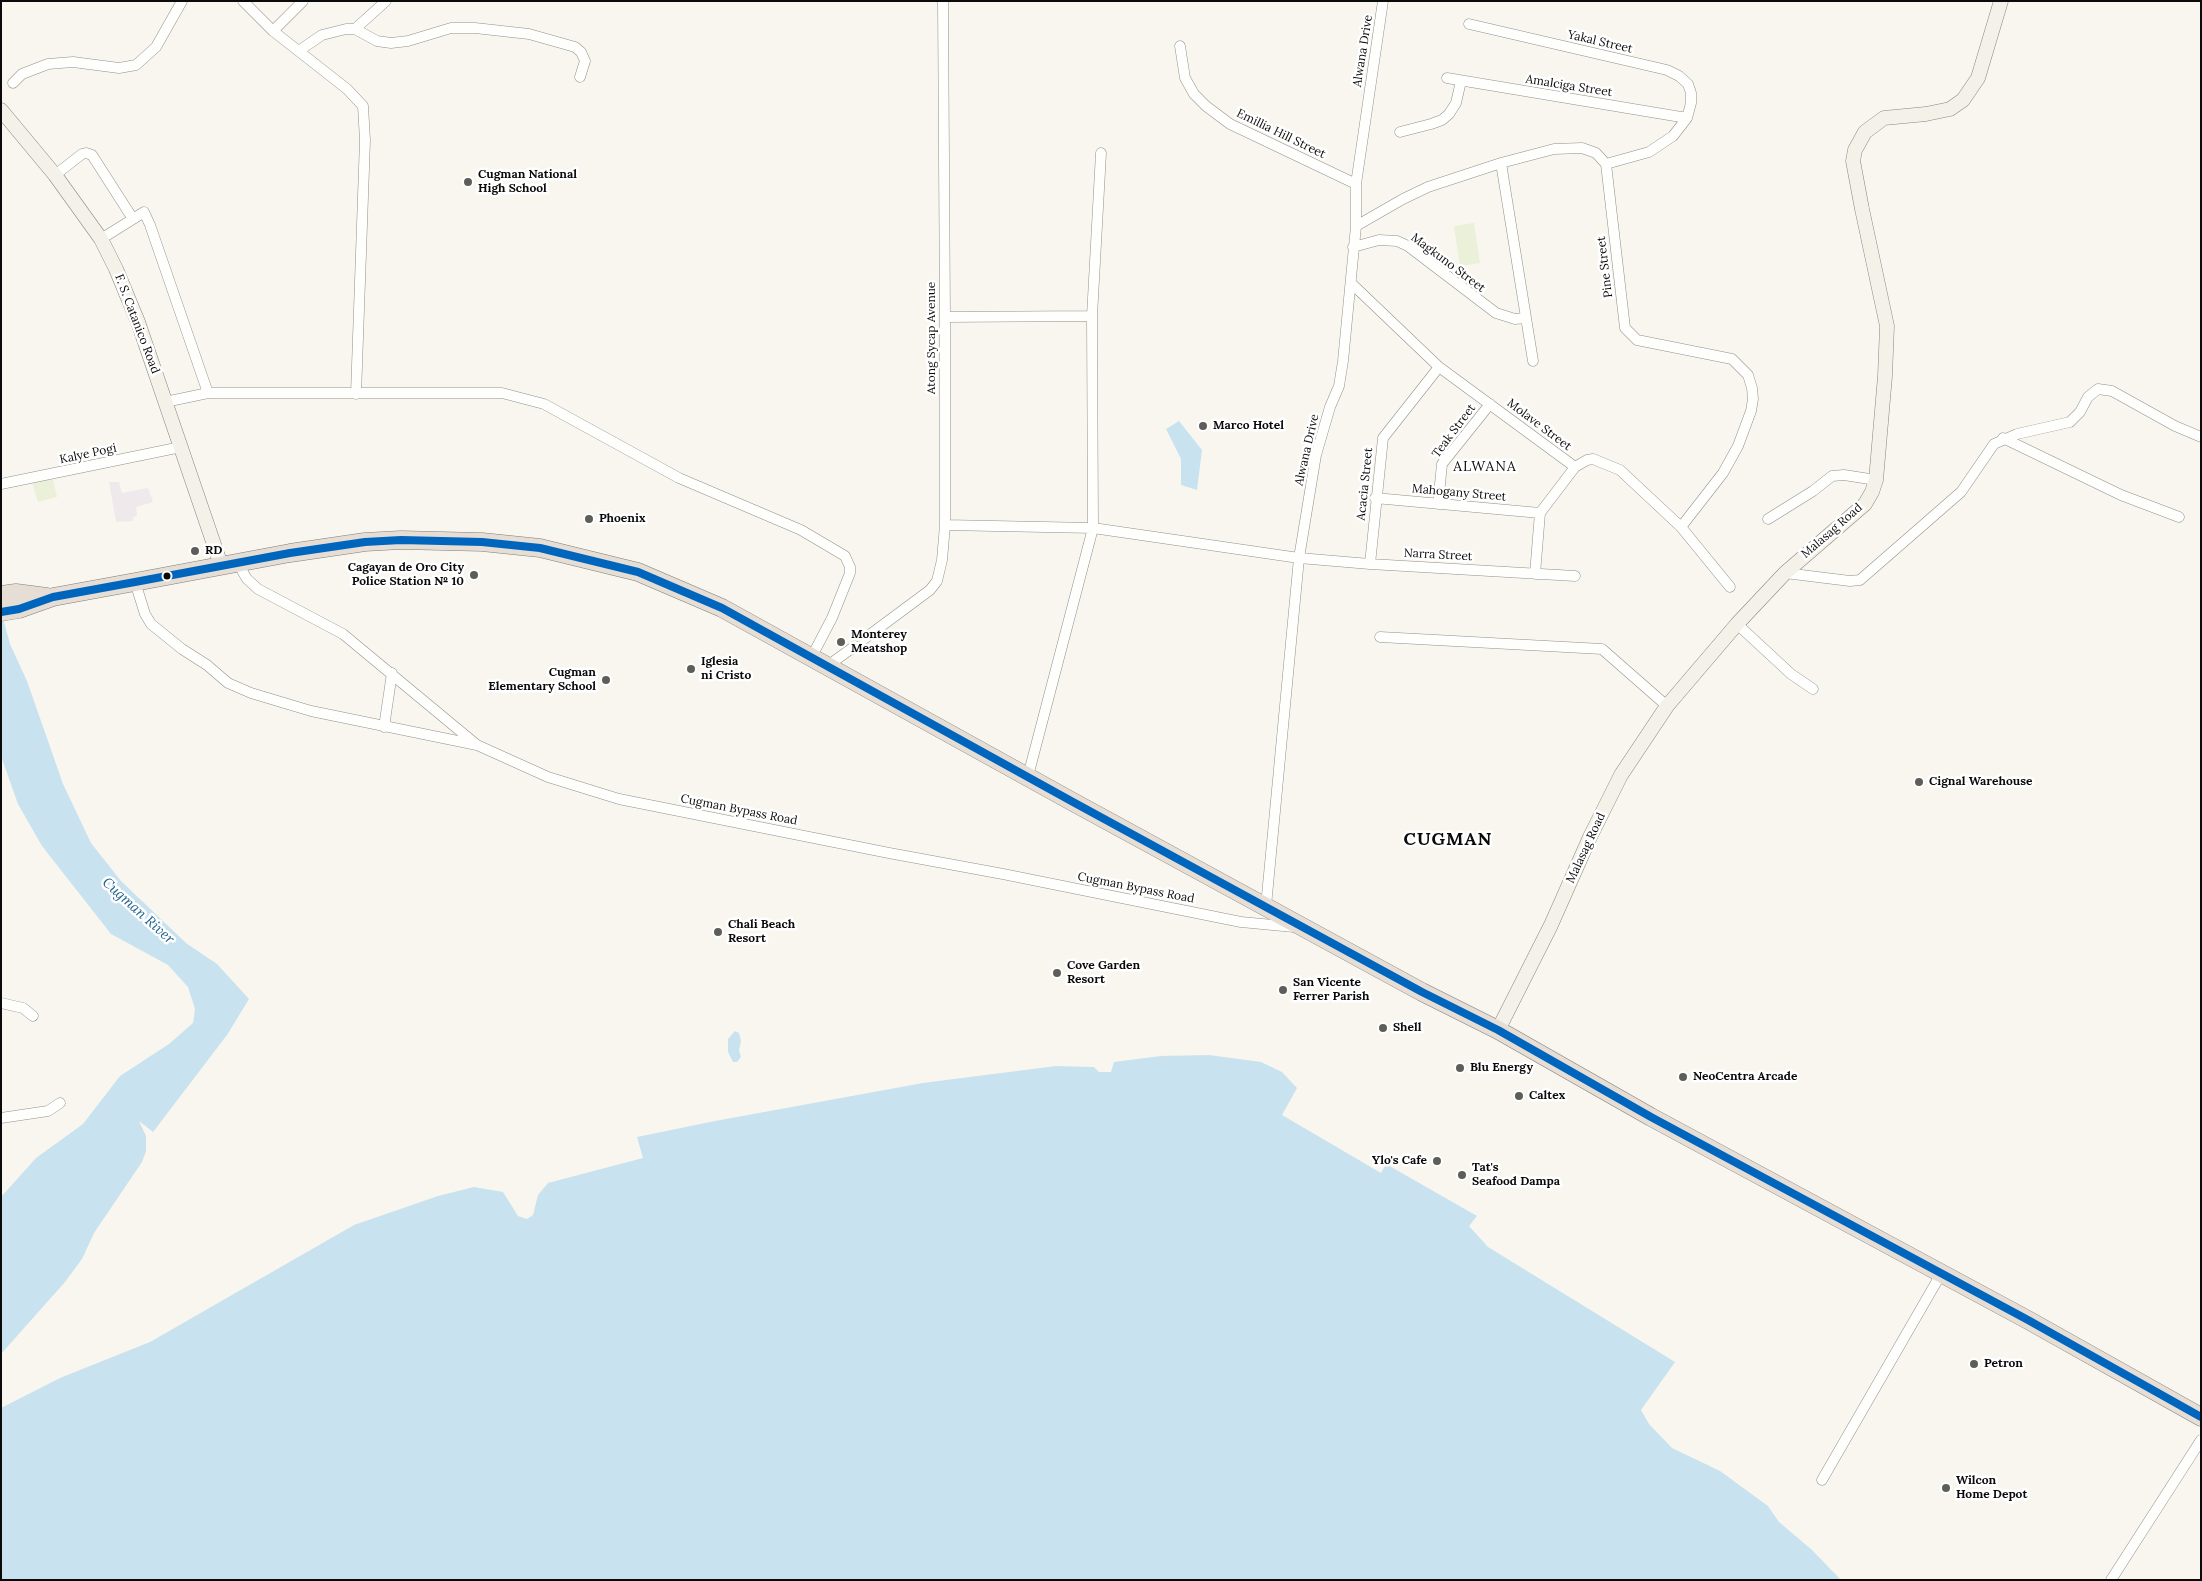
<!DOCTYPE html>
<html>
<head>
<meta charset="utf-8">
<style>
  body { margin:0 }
  #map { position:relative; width:2202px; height:1581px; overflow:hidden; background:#f8f6ee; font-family:Lora,serif }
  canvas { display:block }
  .frame { position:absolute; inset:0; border:2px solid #0a0a0a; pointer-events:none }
</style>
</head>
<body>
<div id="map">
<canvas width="2202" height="1581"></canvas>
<div class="frame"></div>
</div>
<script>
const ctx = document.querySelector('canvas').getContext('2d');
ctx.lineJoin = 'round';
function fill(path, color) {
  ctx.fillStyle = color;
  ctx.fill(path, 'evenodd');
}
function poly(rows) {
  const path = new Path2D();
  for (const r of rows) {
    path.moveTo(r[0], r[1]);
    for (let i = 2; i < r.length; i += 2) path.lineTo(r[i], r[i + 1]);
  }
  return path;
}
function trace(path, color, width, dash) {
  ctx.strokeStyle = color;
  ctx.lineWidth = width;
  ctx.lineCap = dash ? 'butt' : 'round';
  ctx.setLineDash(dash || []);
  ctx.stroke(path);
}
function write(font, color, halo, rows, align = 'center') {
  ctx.font = font + ' Lora,serif';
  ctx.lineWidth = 5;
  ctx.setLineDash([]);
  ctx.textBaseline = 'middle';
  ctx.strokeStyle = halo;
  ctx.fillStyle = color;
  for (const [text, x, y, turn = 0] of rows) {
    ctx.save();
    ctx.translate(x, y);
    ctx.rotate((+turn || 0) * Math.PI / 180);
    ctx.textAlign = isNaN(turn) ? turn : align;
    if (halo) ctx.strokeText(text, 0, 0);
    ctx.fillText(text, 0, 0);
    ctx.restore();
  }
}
const industrial = poly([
  [109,482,119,482,122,493,148,488,153,502,136,507,137,516,133,517,133,521,116,522]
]);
const pitch = poly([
  [1474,223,1480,263,1460,266,1454,226],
  [53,479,57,497,38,502,32,482]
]);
const water = poly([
  [1179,421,1202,450,1197,490,1181,485,1181,459,1166,429],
  [1,611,10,644,27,681,63,784,91,843,121,881,186,943,217,964,249,999,227,1035,153,1132,139,1121,146,1136,146,1151,142,1162,94,1233,82,1259,65,1282,1,1354,1,1197,36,1158,83,1124,120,1076,169,1044,193,1023,195,1009,188,987,168,965,111,934,42,846,18,804,1,756],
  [735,1031,739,1033,741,1041,739,1050,741,1057,737,1062,733,1062,728,1052,728,1039],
  [1209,1055,1261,1062,1282,1072,1297,1088,1282,1115,1381,1173,1386,1164,1477,1216,1469,1226,1488,1247,1675,1362,1641,1410,1649,1424,1672,1448,1720,1471,1768,1506,1779,1522,1812,1550,1841,1580,1,1580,1,1408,60,1378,150,1342,354,1225,438,1196,474,1187,503,1192,518,1216,527,1219,533,1215,538,1195,548,1183,643,1158,637,1137,715,1121,923,1083,1056,1066,1094,1067,1099,1072,1111,1072,1114,1062,1161,1056]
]);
const street = poly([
  [243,1,273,31,347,89,363,106,365,140,356,394],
  [1469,24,1667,70,1679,76,1688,84,1691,93,1691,103,1687,118,1673,136,1649,152,1606,164],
  [355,29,386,1],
  [273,31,303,1],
  [1180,46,1185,78,1194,94,1206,106,1230,124,1356,184],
  [300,50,322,35,346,29,355,29,377,41,391,43,408,41,451,28,475,28,529,34,575,47,581,52,585,61,580,77],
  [1447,78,1687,118],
  [13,83,22,74,48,64,73,62,119,68,136,65,156,47,182,1],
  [1400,132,1431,124,1442,120,1449,114,1456,103,1461,81],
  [1501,163,1533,361],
  [55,175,82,154,86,153,92,155,133,219,101,239],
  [133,219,144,212,150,225,208,393],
  [1356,226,1403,199,1428,187,1501,163,1554,149,1582,148,1596,153,1606,164,1625,328,1637,340,1732,359,1748,375,1752,388,1753,399,1751,411,1738,446,1723,473,1681,527],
  [1353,247,1379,240,1397,241,1408,246,1496,313,1515,319,1526,318],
  [1351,283,1439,367,1575,467,1587,460,1593,459,1620,470,1681,527,1730,587],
  [945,317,1092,316],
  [165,402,208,393,502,393,544,404,679,478,801,530,845,556,850,567,850,573,832,618,811,658],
  [2003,438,2121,495,2179,517],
  [1,484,181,447],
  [1375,498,1540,513],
  [1438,504,1442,464,1490,404],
  [1768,519,1813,491,1832,476,1844,475,1876,480],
  [945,525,1093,528,1299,558,1370,564,1575,576],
  [237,562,247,579,258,589,343,634,477,745,548,777,619,799,889,853,1003,874,1241,922,1294,927],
  [1370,564,1383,438,1439,367],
  [1785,573,1850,581,1860,580,1961,492,1994,444,2017,434,2070,422,2080,412,2088,397,2098,389,2112,391,2175,426,2201,437],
  [1535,574,1540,513,1575,467],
  [135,582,145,614,151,624,182,649,207,665,228,683,251,693,311,711,477,745],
  [1737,624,1791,674,1813,689],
  [1380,637,1602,649,1667,706],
  [864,639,930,590,937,581,942,560,945,525,945,317,943,1],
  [826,667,855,646],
  [384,727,392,673],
  [1028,776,1093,528,1092,316,1101,153],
  [1266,906,1299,558,1316,455,1330,407,1339,386,1343,361,1356,226,1356,184,1383,1],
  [1,1003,23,1008,33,1016],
  [1,1118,48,1111,60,1103],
  [1822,1480,1941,1274],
  [2111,1580,2201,1440]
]);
const secondary = poly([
  [1,110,55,175,101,239,116,269,138,322,221,565],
  [1498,1030,1551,925,1590,837,1621,775,1667,706,1737,624,1785,573,1865,504,1872,492,1876,480,1885,376,1887,326,1862,209,1853,161,1855,150,1865,132,1884,118,1926,114,1950,109,1963,100,1978,78,2001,1]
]);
const highway = poly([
  [1,595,16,593,47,597],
  [1,612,19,609,53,597,135,582,290,553,365,542,401,540,482,542,540,548,638,572,722,608,1073,802,1422,992,1498,1030,1651,1117,2028,1320,2201,1417]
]);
const bus1 = poly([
  [1,612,19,609,53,597,135,582,290,553,365,542,401,540,482,542,540,548,638,572,722,608,1073,802,1422,992,1498,1030,1651,1117,2028,1320,2201,1417]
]);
const markers = [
  [468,182,5,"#5d5d5a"],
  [1203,426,5,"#5d5d5a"],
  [589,519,5,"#5d5d5a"],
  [195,551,5,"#5d5d5a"],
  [474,575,5,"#5d5d5a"],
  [167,576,4.5,"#0a0a0a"],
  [841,642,5,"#5d5d5a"],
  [691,669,5,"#5d5d5a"],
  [606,680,5,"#5d5d5a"],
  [1919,782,5,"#5d5d5a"],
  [718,932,5,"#5d5d5a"],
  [1057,973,5,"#5d5d5a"],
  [1283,990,5,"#5d5d5a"],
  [1383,1028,5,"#5d5d5a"],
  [1460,1068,5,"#5d5d5a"],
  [1683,1077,5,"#5d5d5a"],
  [1519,1096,5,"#5d5d5a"],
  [1437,1161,5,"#5d5d5a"],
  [1462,1175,5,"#5d5d5a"],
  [1974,1364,5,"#5d5d5a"],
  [1946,1488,5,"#5d5d5a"]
];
const streetNames = [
  ["Yakal Street",1600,42,13],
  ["Alwana Drive",1363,51,-81],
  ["Amalciga Street",1569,86,9],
  ["Emillia Hill Street",1281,134,26],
  ["Magkuno Street",1448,263,37],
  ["Pine Street",1605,267,-97],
  ["F. S. Catanico Road",137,324,69],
  ["Atong Sycap Avenue",932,338,-90],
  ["Molave Street",1539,425,37],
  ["Teak Street",1454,431,-53],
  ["Alwana Drive",1307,450,-77],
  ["Kalye Pogi",88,454,-12],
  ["Acacia Street",1365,484,-84],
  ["Mahogany Street",1459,493,5],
  ["Malasag Road",1832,531,-41],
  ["Narra Street",1438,555,3],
  ["Cugman Bypass Road",739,810,11],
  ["Malasag Road",1586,848,-65],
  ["Cugman Bypass Road",1136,888,11]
];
const poiNames = [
  ["Cugman National",478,175],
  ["High School",478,189],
  ["Marco Hotel",1213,426],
  ["Phoenix",599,519],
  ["RD",205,551],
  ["Cagayan de Oro City",464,568,"right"],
  ["Police Station № 10",464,582,"right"],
  ["Monterey",851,635],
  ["Meatshop",851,649],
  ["Iglesia",701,662],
  ["ni Cristo",701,676],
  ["Cugman",596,673,"right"],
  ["Elementary School",596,687,"right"],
  ["Cignal Warehouse",1929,782],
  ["Chali Beach",728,925],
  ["Resort",728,939],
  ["Cove Garden",1067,966],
  ["Resort",1067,980],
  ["San Vicente",1293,983],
  ["Ferrer Parish",1293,997],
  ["Shell",1393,1028],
  ["Blu Energy",1470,1068],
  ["NeoCentra Arcade",1693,1077],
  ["Caltex",1529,1096],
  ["Ylo's Cafe",1427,1161,"right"],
  ["Tat's",1472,1168],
  ["Seafood Dampa",1472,1182],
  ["Petron",1984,1364],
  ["Wilcon",1956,1481],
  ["Home Depot",1956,1495]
];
const neighbourhoodNames = [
  ["ALWANA",1485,467]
];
const waterNames = [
  ["Cugman River",138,911,42]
];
const districtNames = [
  ["CUGMAN",1448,840]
];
fill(industrial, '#efe9eb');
fill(pitch, '#ebf0d9');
fill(water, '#c8e3ef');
trace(street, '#91908d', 11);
trace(secondary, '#888783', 15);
trace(highway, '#7e7e7a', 19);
trace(street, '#fefefc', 10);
trace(secondary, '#f3f1e8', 14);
trace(highway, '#e6ddd5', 18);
trace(bus1, '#0065bd', 8);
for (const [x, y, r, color] of markers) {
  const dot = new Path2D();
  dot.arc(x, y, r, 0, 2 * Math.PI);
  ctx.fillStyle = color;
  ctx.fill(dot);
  trace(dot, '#fff', 2);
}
write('12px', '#0a0a0a', '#fff', streetNames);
write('bold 12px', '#0a0a0a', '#fff', poiNames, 'left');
ctx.letterSpacing = '1px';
write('14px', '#0a0a0a', '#fff', neighbourhoodNames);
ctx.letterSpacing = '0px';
write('italic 14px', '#20628f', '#fff', waterNames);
ctx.letterSpacing = '1px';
write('bold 18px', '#0a0a0a', '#fff', districtNames);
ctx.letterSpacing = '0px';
</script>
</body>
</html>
